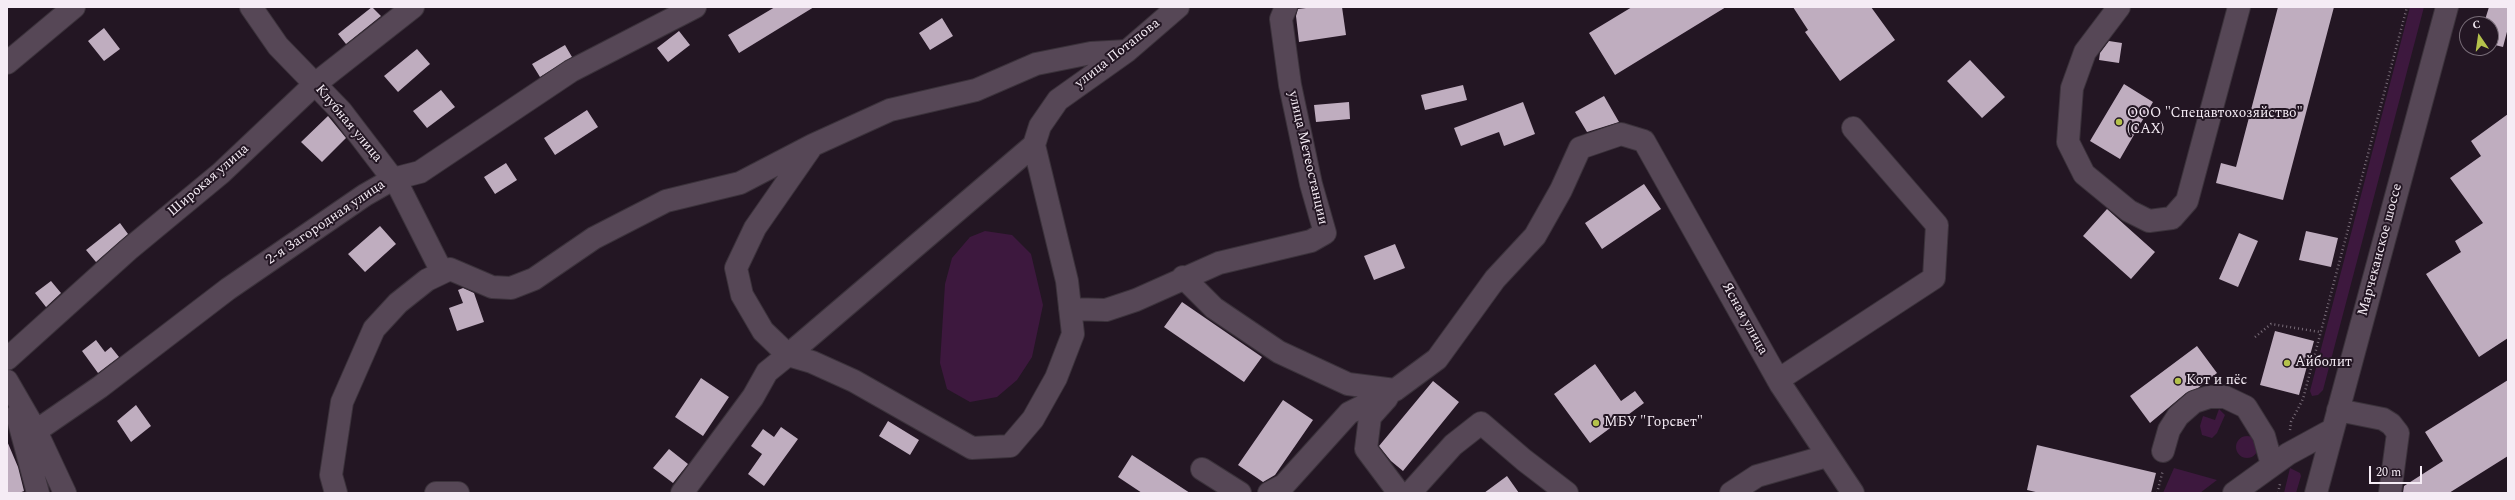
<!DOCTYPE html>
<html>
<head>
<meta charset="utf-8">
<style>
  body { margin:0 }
  #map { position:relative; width:2515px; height:500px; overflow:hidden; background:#231623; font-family:Spectral,serif }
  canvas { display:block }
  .frame { position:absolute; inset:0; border:8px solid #f5ecf5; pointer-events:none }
  .north { position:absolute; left:2459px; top:16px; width:40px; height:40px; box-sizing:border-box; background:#231623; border:1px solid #776c77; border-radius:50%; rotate:347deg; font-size:11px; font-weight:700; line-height:16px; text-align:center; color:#f5ecf5 }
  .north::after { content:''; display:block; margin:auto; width:14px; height:18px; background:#b4c24b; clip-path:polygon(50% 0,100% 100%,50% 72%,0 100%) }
  .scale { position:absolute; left:2369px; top:466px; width:53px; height:18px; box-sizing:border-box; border:2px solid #f5ecf5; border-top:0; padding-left:5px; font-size:12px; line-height:14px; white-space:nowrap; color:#f5ecf5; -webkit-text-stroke:3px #231623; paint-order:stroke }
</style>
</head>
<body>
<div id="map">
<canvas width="2515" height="500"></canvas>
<div class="frame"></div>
<div class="north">С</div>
<div class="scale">20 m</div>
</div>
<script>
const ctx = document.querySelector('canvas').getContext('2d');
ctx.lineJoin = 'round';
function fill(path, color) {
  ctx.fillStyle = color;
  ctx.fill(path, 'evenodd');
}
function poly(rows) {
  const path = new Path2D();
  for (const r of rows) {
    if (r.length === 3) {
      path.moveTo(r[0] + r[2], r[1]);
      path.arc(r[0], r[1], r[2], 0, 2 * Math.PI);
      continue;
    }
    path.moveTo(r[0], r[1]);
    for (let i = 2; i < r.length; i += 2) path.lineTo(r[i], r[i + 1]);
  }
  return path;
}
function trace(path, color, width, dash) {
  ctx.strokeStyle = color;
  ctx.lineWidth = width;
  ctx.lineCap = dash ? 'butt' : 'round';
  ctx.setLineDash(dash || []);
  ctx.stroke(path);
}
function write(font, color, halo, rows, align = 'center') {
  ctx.font = font + ' Spectral,serif';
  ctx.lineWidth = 4;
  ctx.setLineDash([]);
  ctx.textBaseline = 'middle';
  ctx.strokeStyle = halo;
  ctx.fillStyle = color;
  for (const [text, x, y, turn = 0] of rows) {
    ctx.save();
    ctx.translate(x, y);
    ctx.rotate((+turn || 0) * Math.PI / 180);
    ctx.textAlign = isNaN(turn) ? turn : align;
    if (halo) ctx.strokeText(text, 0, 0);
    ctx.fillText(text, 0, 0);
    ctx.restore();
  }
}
const green = poly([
  [2410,7,2424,7,2323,390,2318,395,2312,396,2310,391],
  [985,231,1012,235,1031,254,1043,305,1032,357,1017,380,997,397,970,402,947,389,940,363,945,284,952,258,970,237],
  [2219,409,2225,415,2217,433,2212,438,2202,435,2200,426,2203,416,2215,420],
  [2247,447,11],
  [2174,468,2217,480,2200,493,2163,493],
  [2290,468,2300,473,2301,476,2296,493,2284,493]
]);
const building = poly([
  [372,7,381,16,346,44,338,34],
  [775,7,814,7,739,53,728,35],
  [1314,7,1342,7,1346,35,1299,42,1296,16,1298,9],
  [1632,7,1726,7,1615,75,1589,33],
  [1793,7,1871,7,1895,40,1840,81,1805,32,1808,30],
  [2278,7,2334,7,2283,200,2216,183,2221,163,2236,167],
  [2489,7,2508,7,2508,28,2503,47,2491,44,2491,24,2484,23],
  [942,18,953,36,930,50,919,33],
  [104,28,120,49,104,61,88,41],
  [679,31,690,45,668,62,657,48],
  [2109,41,2122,43,2119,63,2099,60,2100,53],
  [565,45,572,57,540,77,532,64],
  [417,49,430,64,398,92,384,76],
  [1970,60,2005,97,1982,118,1947,81],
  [2124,84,2153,102,2120,159,2090,141],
  [1463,85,1467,100,1425,110,1421,95],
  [441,90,455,107,427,128,413,111],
  [1604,96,1619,122,1587,132,1575,112],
  [1349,102,1350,119,1316,122,1314,105],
  [1523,102,1535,134,1504,146,1499,132,1461,146,1454,128],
  [587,110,598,127,555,155,544,138],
  [2508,114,2508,338,2479,357,2426,274,2461,252,2455,241,2483,223,2450,178,2481,156,2471,141],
  [328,116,346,138,322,162,301,142],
  [506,163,517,180,495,194,484,177],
  [1644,184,1661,209,1602,249,1585,223],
  [2107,209,2155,252,2131,279,2083,236],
  [120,223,128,234,96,262,86,250],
  [380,226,396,244,365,272,348,254],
  [2306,231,2338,238,2331,267,2299,260],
  [2239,233,2258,241,2238,287,2219,279],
  [1395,244,1405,268,1374,280,1364,256],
  [51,281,61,293,46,307,35,293],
  [463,288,474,293,484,322,457,331,449,308,463,303,458,290],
  [1182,302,1262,357,1244,382,1164,327],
  [2275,331,2314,341,2299,395,2260,385],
  [96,340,105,352,111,347,119,357,98,373,82,351],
  [2197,346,2217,373,2198,388,2186,393,2150,423,2130,396],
  [1595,364,1621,401,1635,391,1644,403,1590,443,1554,394],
  [701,378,729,397,703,436,675,417],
  [2508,380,2508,456,2449,493,2403,493,2404,486,2443,461,2425,432],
  [1433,381,1459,402,1403,471,1391,461,1379,446],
  [1283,400,1313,420,1275,475,1263,482,1238,465],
  [136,405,151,426,131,442,117,421],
  [888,421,919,440,910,455,879,436],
  [781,427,798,439,764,486,748,474,762,454,751,446,763,429,774,437],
  [7,441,18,467,24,491,19,493,7,493],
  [2037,445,2156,473,2151,493,2040,493,2027,490],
  [669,449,688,464,673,483,653,468],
  [1132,455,1190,493,1142,493,1118,477],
  [1507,476,1519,493,1484,493]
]);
const path = poly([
  [2255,337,2271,324,2320,332],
  [2290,430,2291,422,2303,399,2407,7],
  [2157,493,2163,470],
  [2278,493,2280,484]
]);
const minor = poly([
  [251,7,278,46,341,111,399,187,442,272],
  [2119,7,2085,52,2072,88,2068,142,2084,174,2129,211,2149,221,2172,218,2187,201,2239,7],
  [7,63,74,7],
  [810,149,755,228,736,268,742,295,763,331,788,355,1034,145],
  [1183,277,1214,308,1279,352,1348,384,1395,390,1437,359,1495,279,1535,236,1561,190,1580,148,1621,134,1644,141,1781,385,1853,493],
  [1070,309,1106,310,1136,300,1219,263,1311,241,1325,233,1311,184,1290,85,1281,19,1286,7],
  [7,359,128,250,221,173,315,84,413,7],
  [1778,380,1934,278,1937,225,1853,128],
  [7,381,36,431,65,493],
  [1387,398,1370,417,1366,449,1399,493],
  [2338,410,2383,419,2391,424,2398,433,2390,493],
  [17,415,38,493],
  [36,431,100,387,228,289,365,195,393,179,420,172,571,71,695,7],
  [2163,451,2169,430,2178,416,2194,402,2209,397,2225,397,2246,407,2264,436,2272,465],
  [1202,469,1240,493],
  [336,493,331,475,342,402,374,329,398,303,427,280,450,269,492,287,511,288,534,279,594,238,666,201,740,183,813,145,890,110,976,90,1036,64,1091,53,1127,51],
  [436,493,458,493],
  [682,493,753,397,767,372,788,355,812,362,854,381,972,448,1010,446,1033,419,1056,378,1073,334,1067,281,1034,145,1040,126,1058,100,1127,51,1178,7],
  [1269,493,1284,485,1349,413,1395,390],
  [1410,493,1453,445,1481,423,1524,460,1567,493],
  [1731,493,1757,476,1827,456],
  [2234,493,2288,454,2332,430],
  [2316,493,2447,7]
]);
const markers = [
  [2119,122,4,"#b4c24b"],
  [2287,363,4,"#b4c24b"],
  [2178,381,4,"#b4c24b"],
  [1596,423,4,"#b4c24b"]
];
const streetNames = [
  ["улица Потапова",1118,54,-38],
  ["Клубная улица",348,124,50],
  ["улица Метеостанции",1307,158,77],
  ["Широкая улица",209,181,-41],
  ["2-я Загородная улица",326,223,-34],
  ["Марчеканское шоссе",2381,250,-75],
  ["Ясная улица",1744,319,61]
];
const poiNames = [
  ["ООО \"Спецавтохозяйство\"",2127,114],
  ["(САХ)",2127,130],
  ["Айболит",2295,363],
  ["Кот и пёс",2186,381],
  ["МБУ \"Горсвет\"",1604,423]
];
fill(green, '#3d183e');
fill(building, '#bfadbf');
trace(minor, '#3b323b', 24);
trace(path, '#776b77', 2.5, [1, 3]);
trace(minor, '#564756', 22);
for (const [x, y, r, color] of markers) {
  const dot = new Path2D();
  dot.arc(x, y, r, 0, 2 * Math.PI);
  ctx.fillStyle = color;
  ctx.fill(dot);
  trace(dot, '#231623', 1.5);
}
write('14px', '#f5ecf5', '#231623', streetNames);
write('14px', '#f5ecf5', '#231623', poiNames, 'left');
</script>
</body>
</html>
